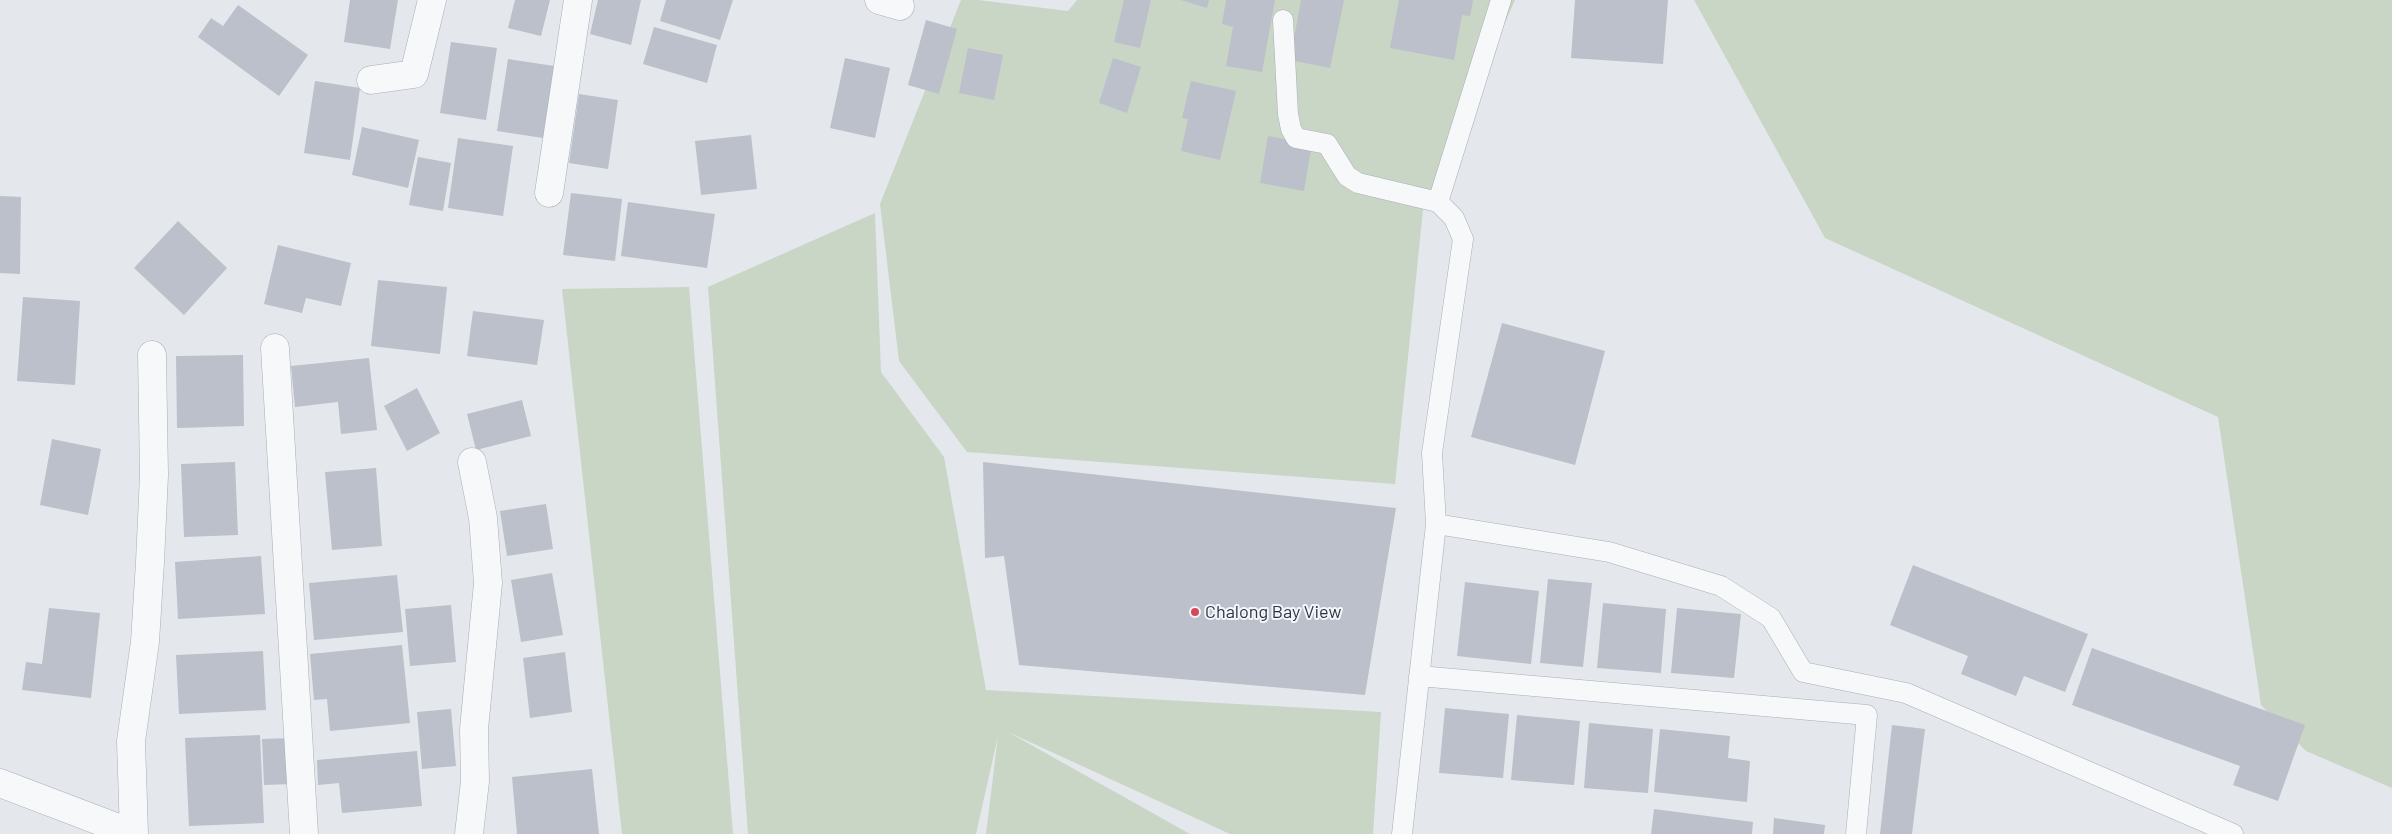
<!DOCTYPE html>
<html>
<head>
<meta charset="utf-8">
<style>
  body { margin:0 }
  canvas { display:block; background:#e4e7ec }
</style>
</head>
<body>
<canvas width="2392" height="834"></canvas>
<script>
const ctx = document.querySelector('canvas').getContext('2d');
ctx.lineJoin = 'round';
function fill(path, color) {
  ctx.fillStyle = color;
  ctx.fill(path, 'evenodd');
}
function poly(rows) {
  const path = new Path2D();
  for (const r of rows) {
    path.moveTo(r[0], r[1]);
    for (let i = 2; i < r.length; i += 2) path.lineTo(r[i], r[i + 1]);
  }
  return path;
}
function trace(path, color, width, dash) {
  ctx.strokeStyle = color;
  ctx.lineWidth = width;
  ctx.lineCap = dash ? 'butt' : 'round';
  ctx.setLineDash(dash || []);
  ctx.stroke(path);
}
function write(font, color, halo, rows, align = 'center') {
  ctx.font = font + ' Barlow,sans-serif';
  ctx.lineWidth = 4;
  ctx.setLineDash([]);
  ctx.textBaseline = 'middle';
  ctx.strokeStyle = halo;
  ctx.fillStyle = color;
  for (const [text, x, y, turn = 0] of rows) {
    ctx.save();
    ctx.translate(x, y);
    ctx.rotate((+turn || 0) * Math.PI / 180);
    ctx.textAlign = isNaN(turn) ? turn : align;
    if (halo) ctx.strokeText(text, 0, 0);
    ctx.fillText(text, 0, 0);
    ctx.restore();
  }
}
const green = poly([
  [961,0,978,0,1068,11,1077,0,1515,0,1423,210,1395,484,967,452,899,361,880,204],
  [1694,0,2392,0,2392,788,2306,751,2261,705,2218,417,1825,238],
  [875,213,881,372,944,457,986,690,1381,712,1373,834,1230,834,1008,732,1190,834,986,834,998,736,976,834,748,834,708,287],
  [689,287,733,834,622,834,562,289]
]);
const building = poly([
  [350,0,398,0,390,49,344,42],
  [515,0,550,0,541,36,508,28],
  [598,0,641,0,631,45,590,34],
  [666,0,733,0,720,40,660,21],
  [1124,0,1151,0,1140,48,1114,42],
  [1181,0,1209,0,1207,8],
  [1226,0,1275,0,1262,72,1226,66,1233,27,1222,24],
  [1301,0,1344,0,1330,68,1290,60],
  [1399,0,1473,0,1470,16,1462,15,1454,60,1390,48],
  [1575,0,1668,0,1663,64,1571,58],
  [238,5,308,55,279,96,198,37,211,18,223,26],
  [926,20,957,29,939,94,908,85],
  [654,27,717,45,707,83,643,64],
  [451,42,497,48,486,120,440,113],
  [968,48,1003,55,994,100,959,93],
  [845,58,890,68,875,138,830,128],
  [1113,58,1141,67,1127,113,1099,103],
  [508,59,554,66,543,138,497,131],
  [315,81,360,88,350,160,304,153],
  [1191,81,1236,91,1220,160,1181,151,1188,119,1182,118],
  [579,94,618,100,608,169,569,163],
  [362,127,419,140,408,188,352,175],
  [751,135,757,189,701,195,695,141],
  [1268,136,1312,144,1304,191,1260,183],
  [458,138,513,146,503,216,448,208],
  [418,157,451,163,443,211,409,205],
  [571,193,622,199,615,261,563,255],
  [0,196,21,197,20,274,0,273],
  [628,202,715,214,707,268,621,256],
  [178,221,227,268,184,315,134,268],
  [278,245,351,263,341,306,306,298,302,313,264,304],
  [378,280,447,287,440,354,371,346],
  [23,297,80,301,75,385,17,381],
  [473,311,544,320,537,365,467,356],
  [1502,323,1605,351,1575,465,1471,437],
  [243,355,244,426,177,428,176,356],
  [369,358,377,430,341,434,338,402,295,407,291,366],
  [417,388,440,433,407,451,384,406],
  [522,400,531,436,476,450,467,414],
  [52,439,101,449,88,515,40,505],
  [235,462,238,535,184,537,181,464],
  [983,462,1396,508,1365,695,1019,665,1004,556,985,558],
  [376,468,382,546,332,550,325,472],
  [546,504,553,549,507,556,500,511],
  [261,556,265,614,178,619,175,562],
  [1913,565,2088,634,2065,692,2024,676,2016,696,1961,674,1968,656,1890,625],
  [552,573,563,635,521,642,511,580],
  [397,575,403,632,314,640,309,583],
  [1548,579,1592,583,1583,667,1540,663],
  [1465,582,1539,591,1531,664,1457,656],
  [1603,603,1666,609,1661,673,1597,668],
  [451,605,456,662,410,666,405,609],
  [49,608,100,613,91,698,22,690,26,662,42,664],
  [1677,608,1741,614,1734,678,1671,673],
  [402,645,410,723,330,731,327,699,314,700,310,654],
  [2092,648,2305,725,2278,801,2233,785,2240,766,2072,705],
  [263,651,266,710,179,714,176,655],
  [565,652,572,712,530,718,523,658],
  [1445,708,1509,714,1503,778,1439,773],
  [451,709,456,766,422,769,417,712],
  [1517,715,1580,721,1574,785,1511,780],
  [1589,723,1653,729,1648,793,1584,788],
  [1892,725,1925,729,1912,834,1880,834],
  [1660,729,1730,736,1728,758,1750,761,1747,802,1654,792],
  [260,735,264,823,189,826,185,738],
  [291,738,292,784,264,785,262,739],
  [417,751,422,806,342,813,339,783,318,785,317,760],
  [592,769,599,834,517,834,512,777],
  [1654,809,1753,822,1752,834,1651,834],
  [1774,818,1825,825,1824,834,1773,834]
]);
const lane = poly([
  [1283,20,1288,114,1291,129,1296,138,1327,144,1347,176,1358,183,1438,202,1454,218,1463,239,1432,453,1436,524,1402,834],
  [1438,202,1501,0],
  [1436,524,1609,552,1721,586,1771,618,1803,672,1906,693,2233,834],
  [1419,676,1867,715,1856,834]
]);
const street = poly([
  [879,0,900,6],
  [371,80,414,74,432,0],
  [549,193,578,0],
  [275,348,304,834],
  [0,783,134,834],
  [134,834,131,741,145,642,150,562,154,475,152,355],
  [469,834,475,781,474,729,488,583,483,518,472,462]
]);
const markers = [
  [1195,612,5,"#d1495b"]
];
const poiNames = [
  ["Chalong Bay View",1205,612]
];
fill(green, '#c9d6c5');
fill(building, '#bbc0ca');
trace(lane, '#a9aeb7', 21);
trace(street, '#a9aeb7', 29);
trace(lane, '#f7f8fa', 20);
trace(street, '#f7f8fa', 28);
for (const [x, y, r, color] of markers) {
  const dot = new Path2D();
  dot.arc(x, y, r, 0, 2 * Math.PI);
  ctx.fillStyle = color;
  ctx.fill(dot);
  trace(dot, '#f4f6f9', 2);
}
write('18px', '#2b3445', '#f4f6f9', poiNames, 'left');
</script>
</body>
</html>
